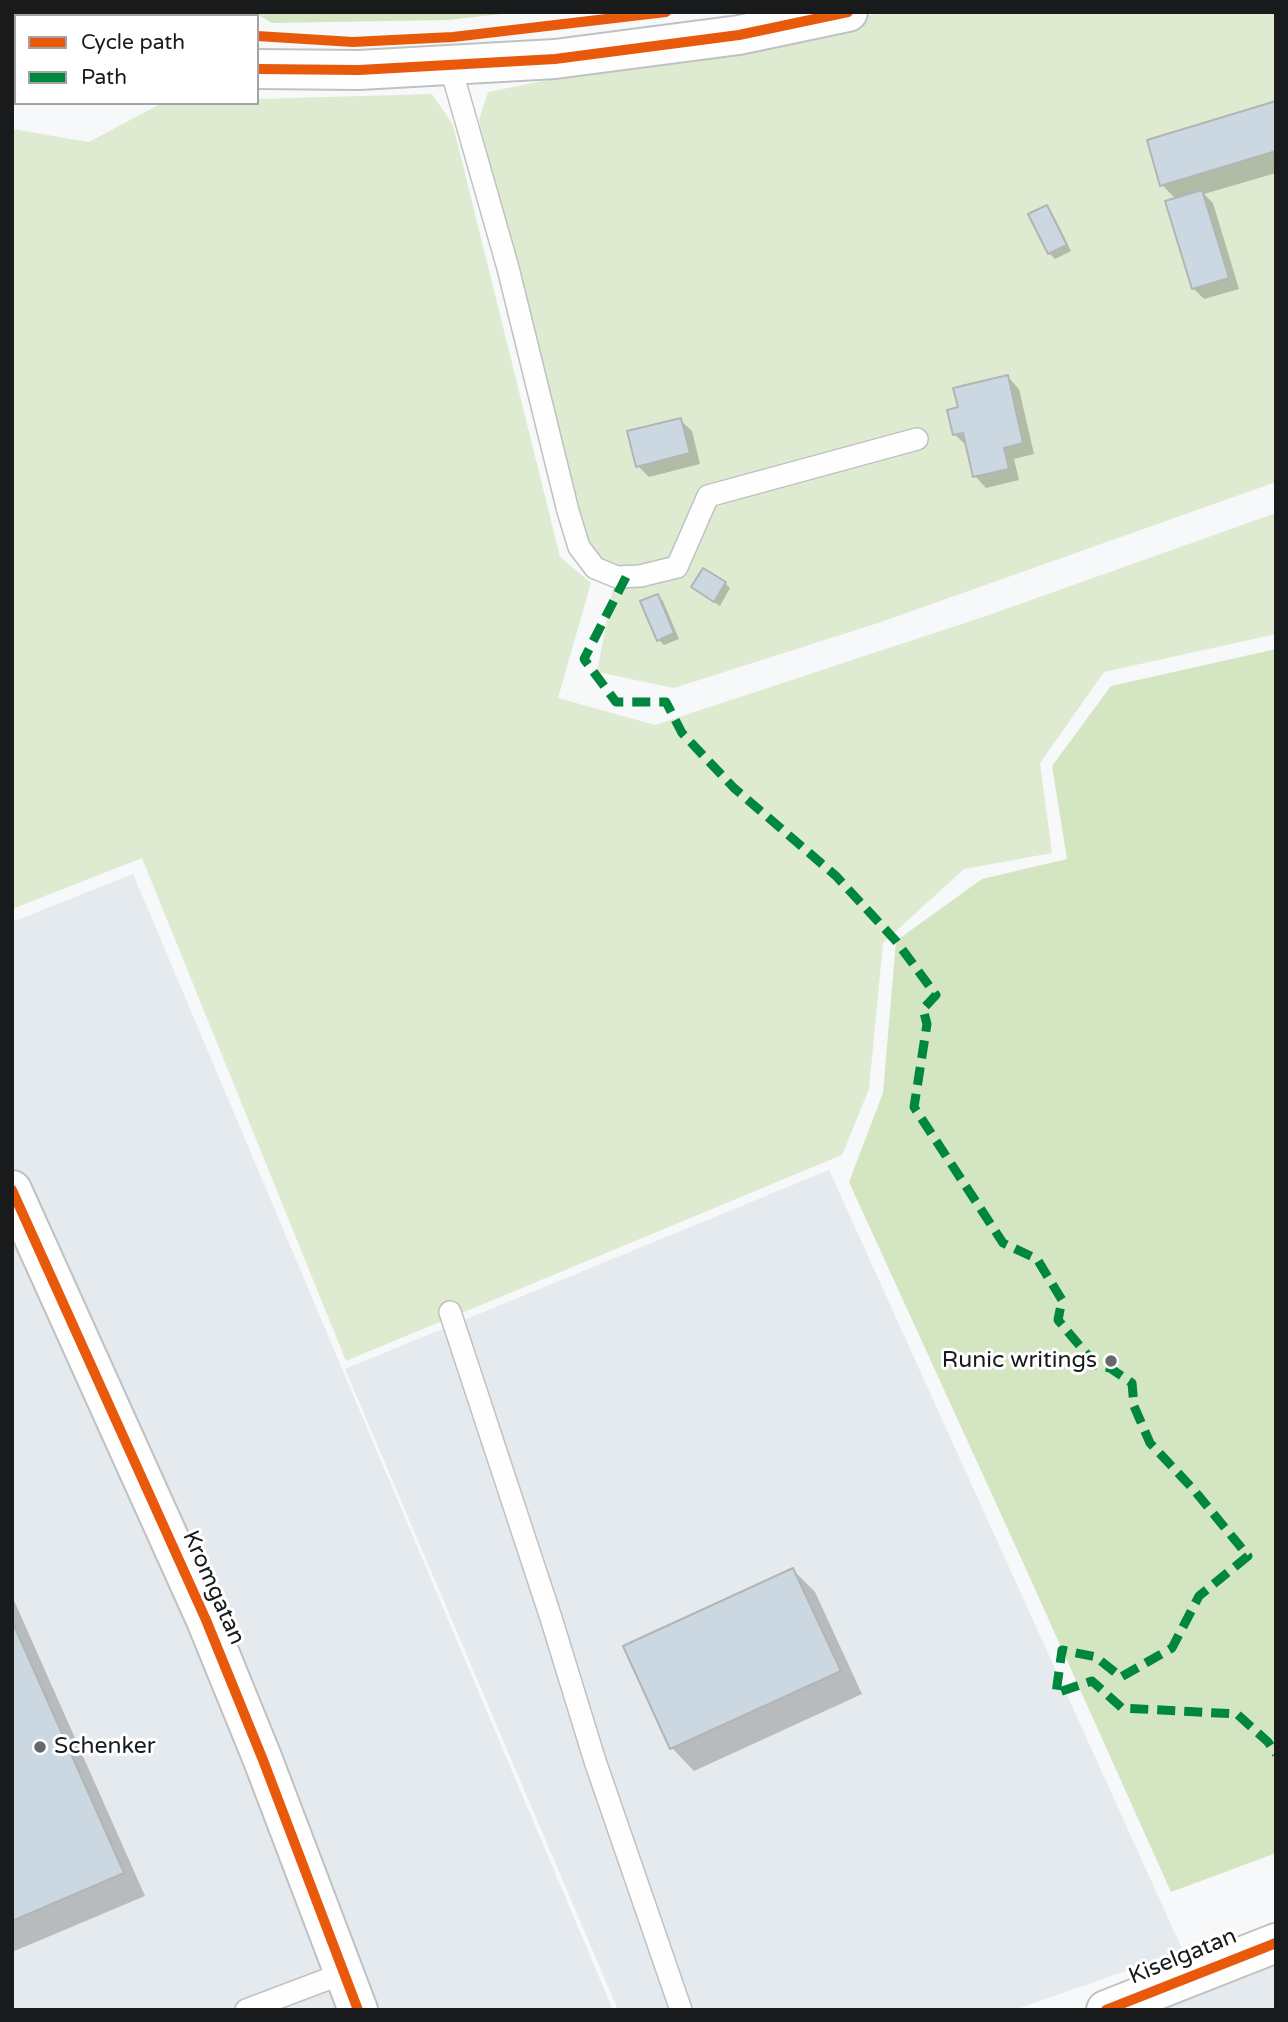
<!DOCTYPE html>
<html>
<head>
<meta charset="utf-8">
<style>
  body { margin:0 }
  #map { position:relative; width:1288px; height:2022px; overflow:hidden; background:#f6f8f9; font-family:"Varela Round",sans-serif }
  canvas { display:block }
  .frame { position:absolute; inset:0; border:14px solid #191a1b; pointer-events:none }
  .legend { position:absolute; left:14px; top:14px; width:245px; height:91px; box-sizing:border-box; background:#fff; border:2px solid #a3a3a4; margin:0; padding:9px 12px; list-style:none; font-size:21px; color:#191a1b }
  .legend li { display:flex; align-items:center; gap:14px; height:35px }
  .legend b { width:35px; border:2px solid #a3a3a4 }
</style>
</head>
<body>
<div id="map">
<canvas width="1288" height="2022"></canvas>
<div class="frame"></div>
<ul class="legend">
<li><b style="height:9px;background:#e8590c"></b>Cycle path</li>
<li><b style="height:9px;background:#00873e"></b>Path</li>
</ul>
</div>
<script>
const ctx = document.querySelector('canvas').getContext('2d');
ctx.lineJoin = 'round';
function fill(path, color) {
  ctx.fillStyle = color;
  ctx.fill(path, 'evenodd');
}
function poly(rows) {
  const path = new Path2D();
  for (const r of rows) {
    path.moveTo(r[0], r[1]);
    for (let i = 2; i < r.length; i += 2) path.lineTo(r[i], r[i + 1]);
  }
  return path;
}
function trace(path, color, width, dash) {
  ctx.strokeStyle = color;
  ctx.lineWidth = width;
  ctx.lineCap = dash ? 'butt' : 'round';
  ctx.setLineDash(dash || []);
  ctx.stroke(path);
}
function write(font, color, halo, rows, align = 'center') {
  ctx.font = font + ' "Varela Round",sans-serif';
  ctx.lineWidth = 6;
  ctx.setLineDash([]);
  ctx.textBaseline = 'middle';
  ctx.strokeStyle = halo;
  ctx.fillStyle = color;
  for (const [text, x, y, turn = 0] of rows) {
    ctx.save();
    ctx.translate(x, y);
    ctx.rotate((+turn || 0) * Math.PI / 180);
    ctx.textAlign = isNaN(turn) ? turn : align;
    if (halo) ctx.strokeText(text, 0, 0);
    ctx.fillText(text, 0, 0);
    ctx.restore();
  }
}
const built = poly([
  [133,874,613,2010,12,2010,12,922],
  [829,1170,1183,1951,1014,2010,618,2010,345,1369],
  [1276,1965,1276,2010,1160,2010]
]);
const green = poly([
  [886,12,1276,12,1276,482,878,623,674,688,597,672,614,583,578,529,479,120,488,92],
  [432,94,453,125,560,557,591,583,558,698,655,725,986,616,1276,513,1276,634,1104,672,1040,763,1052,853,964,869,883,943,869,1089,842,1155,346,1361,142,858,12,909,12,129,89,142,162,103,257,103,257,99]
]);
const forest = poly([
  [253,12,519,12,448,20,272,23],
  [1276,649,1276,1853,1171,1892,1021,1558,849,1182,883,1093,896,941,982,879,1067,859,1052,766,1111,686]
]);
const shadow = poly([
  [1276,103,1276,173,1204,194,1213,203,1239,289,1204,299,1193,288,1176,199,1162,185],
  [1047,207,1052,213,1071,251,1055,259,1049,253],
  [1008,377,1019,389,1034,454,1014,459,1019,480,986,488,975,476,966,445,954,434,960,409],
  [680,420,692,431,700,464,649,477,638,466],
  [725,583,730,588,720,606,693,587],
  [658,596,663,601,679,639,664,645,659,640],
  [793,1570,815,1592,862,1694,694,1771,672,1748,625,1647],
  [12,1596,145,1896,12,1952]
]);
const building = poly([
  [1276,101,1276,151,1160,186,1147,140,1276,101],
  [1202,190,1229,278,1192,289,1165,201,1202,190],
  [1047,205,1067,245,1048,254,1028,214,1047,205],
  [1008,375,1023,443,1004,448,1009,469,973,477,963,433,953,435,947,410,958,407,953,388,1008,375],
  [681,418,690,453,636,467,627,431,681,418],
  [703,568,726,582,714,602,691,587,703,568],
  [658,594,674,633,657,641,640,601,658,594],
  [793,1568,841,1671,670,1749,623,1646,793,1568],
  [12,1621,124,1873,12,1921,12,1621]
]);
const service = poly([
  [450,65,508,268,568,511,579,547,595,568,617,577,640,576,677,567,708,496,917,439],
  [450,1312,551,1618,595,1761,681,2010],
  [246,2010,344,1973]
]);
const minor = poly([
  [12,57,16,57],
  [257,69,359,70,555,59,739,35,848,12],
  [12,1190,206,1620,263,1760,358,2010],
  [1106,2010,1276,1943]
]);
const quiet = poly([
  [178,12,188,16],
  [626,577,584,659,616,702,666,702,682,733,734,788,836,876,896,941,936,995,923,1009,927,1024,914,1107,1003,1243,1037,1259,1062,1300,1058,1320,1096,1365,1110,1368,1132,1383,1134,1406,1150,1443,1194,1490,1248,1556,1199,1596,1172,1648,1121,1677,1096,1657,1062,1650,1056,1693,1092,1681,1122,1708,1237,1714,1268,1742,1276,1754]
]);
const cycleway = poly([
  [257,36,353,42,453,37,666,12],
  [257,69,359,70,555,59,739,35,848,12],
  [12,1190,206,1620,263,1760,358,2010],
  [1106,2010,1276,1943]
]);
const markers = [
  [1111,1361,7,"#666869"],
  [40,1747,7,"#666869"]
];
const poiNames = [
  ["Runic writings",1097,1361],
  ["Schenker",54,1747,"left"]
];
const streetNames = [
  ["Kromgatan",213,1588,66],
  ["Kiselgatan",1183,1957,-22]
];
fill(built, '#e5eaee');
fill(green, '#deebd1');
fill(forest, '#d4e5c2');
fill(shadow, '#0003');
fill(building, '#ccd8e1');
trace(building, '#b3b5b5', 2);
trace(service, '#c0c1c1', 24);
trace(minor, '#c0c1c1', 42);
trace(service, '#fefefe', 21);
trace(minor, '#fefefe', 38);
trace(quiet, '#00873e', 9, [18, 9]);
trace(cycleway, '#e8590c', 10);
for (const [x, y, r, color] of markers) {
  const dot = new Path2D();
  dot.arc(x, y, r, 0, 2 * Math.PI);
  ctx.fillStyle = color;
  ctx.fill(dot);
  trace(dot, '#fff', 2.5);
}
write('23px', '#191a1b', '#fff', poiNames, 'right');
write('23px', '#191a1b', '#fff', streetNames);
</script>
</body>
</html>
